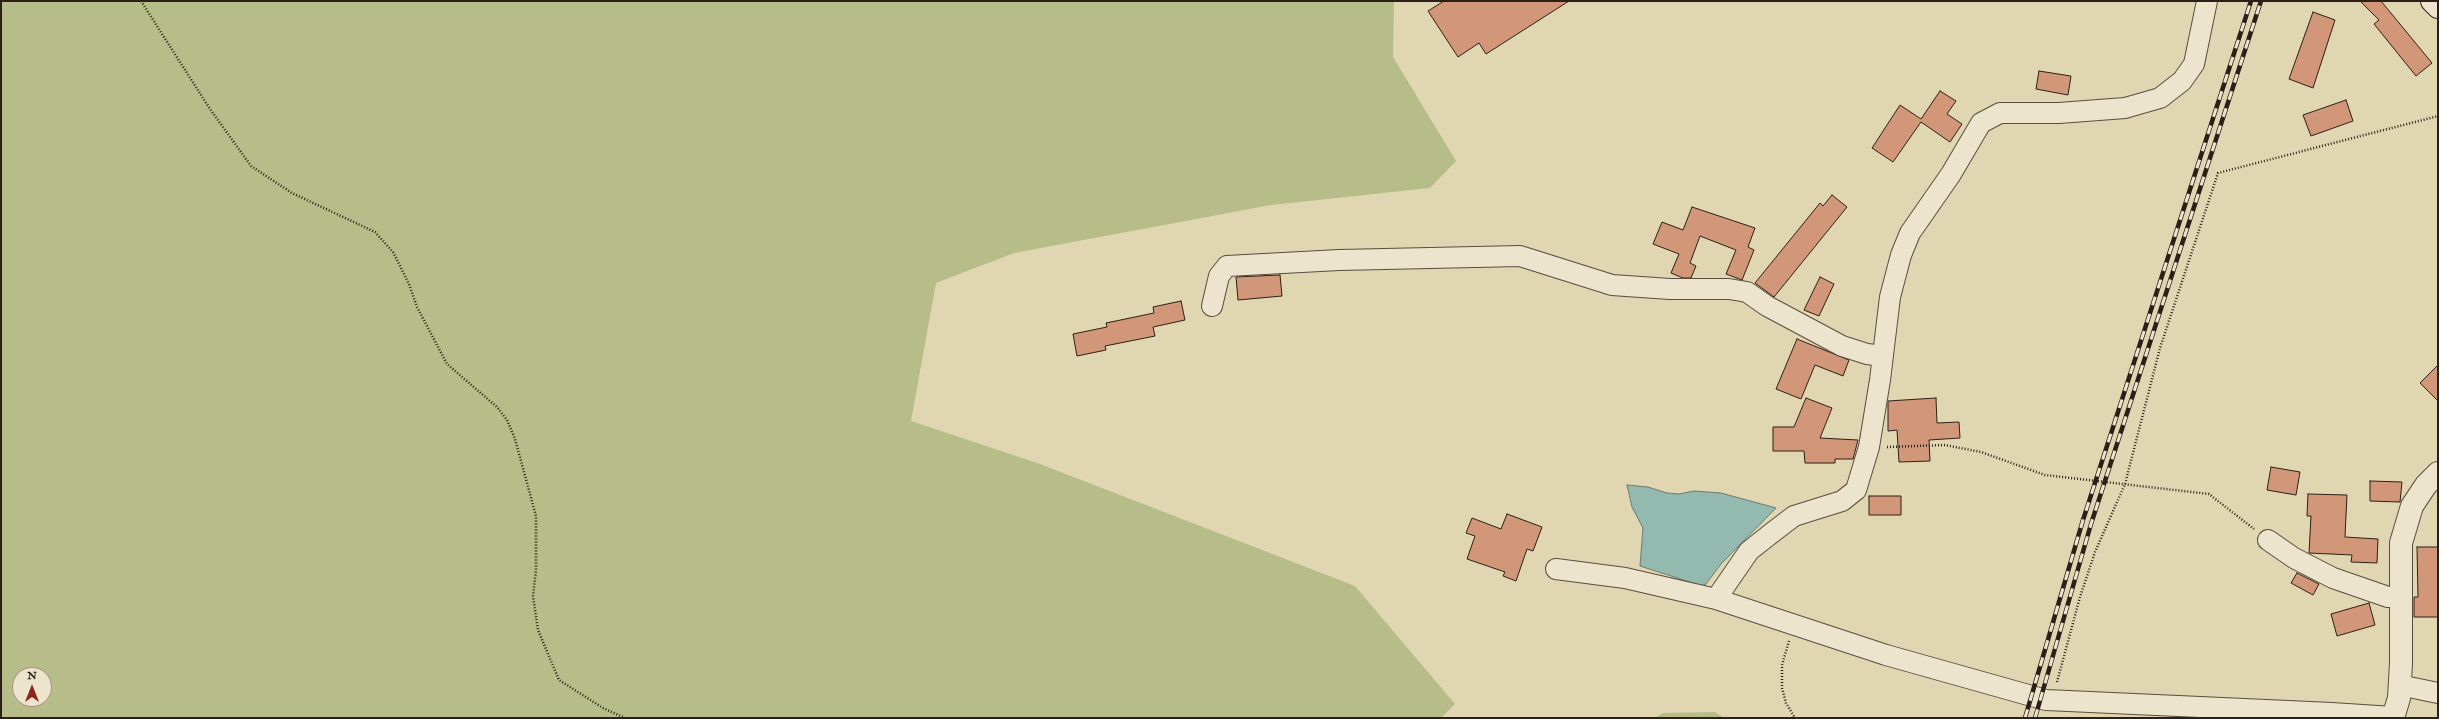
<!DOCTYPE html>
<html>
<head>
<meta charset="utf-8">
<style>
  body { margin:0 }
  #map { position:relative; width:2439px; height:719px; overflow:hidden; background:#e1d6b2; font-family:"IM FELL English",serif }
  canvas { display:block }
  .frame { position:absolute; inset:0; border:2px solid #2c1f17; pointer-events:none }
  .north { position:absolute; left:12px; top:667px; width:40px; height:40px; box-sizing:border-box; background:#ece4cd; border:1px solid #9f9584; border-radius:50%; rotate:0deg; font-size:11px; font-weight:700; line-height:16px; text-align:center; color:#2c1f17 }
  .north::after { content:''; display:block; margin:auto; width:14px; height:18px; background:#8f2418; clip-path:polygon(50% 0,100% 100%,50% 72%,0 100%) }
</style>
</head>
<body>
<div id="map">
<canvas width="2439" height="719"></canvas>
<div class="frame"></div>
<div class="north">N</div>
</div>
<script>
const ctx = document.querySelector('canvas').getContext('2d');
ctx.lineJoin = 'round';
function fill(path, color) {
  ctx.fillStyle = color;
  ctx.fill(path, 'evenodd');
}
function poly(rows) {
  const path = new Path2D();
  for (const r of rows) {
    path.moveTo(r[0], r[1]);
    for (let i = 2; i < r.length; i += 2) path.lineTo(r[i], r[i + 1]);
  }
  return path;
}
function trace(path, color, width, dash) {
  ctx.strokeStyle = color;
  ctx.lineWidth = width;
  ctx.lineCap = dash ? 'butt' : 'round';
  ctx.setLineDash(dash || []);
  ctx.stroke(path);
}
const green = poly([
  [1,1,1394,1,1393,57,1456,161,1430,188,1271,205,1014,253,936,283,911,421,1040,464,1355,586,1455,704,1441,718,1,718],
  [20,675,44,675,44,699,20,699],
  [1715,712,1724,718,1655,718,1663,713]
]);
const water = poly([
  [1627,485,1648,487,1667,493,1679,494,1694,491,1721,493,1776,508,1721,564,1706,584,1702,586,1640,566,1643,528,1632,507,1627,485]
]);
const building = poly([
  [1444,1,1569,1,1486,54,1479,43,1458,57,1428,11,1444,1],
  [2360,1,2381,1,2432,63,2416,76,2374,24,2379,20,2360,1],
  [2313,12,2335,20,2313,88,2289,79,2313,12],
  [2039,71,2071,76,2068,95,2036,89,2039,71],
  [1940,91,1956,101,1947,114,1962,124,1950,142,1921,122,1893,162,1872,148,1900,105,1921,119,1940,91],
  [2346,100,2353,121,2311,136,2303,115,2346,100],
  [1832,195,1847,207,1774,297,1755,283,1820,203,1823,206,1832,195],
  [1692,207,1755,228,1748,247,1754,250,1742,280,1726,274,1736,250,1700,236,1690,263,1696,266,1691,278,1683,278,1671,273,1679,254,1653,244,1662,222,1683,230,1692,207],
  [1280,275,1282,296,1238,300,1236,277,1280,275],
  [1820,277,1834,284,1819,316,1804,310,1820,277],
  [1181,301,1185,320,1153,327,1155,336,1105,346,1106,350,1077,356,1073,334,1107,327,1106,323,1154,313,1153,307,1181,301],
  [1797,339,1849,360,1843,376,1815,365,1801,399,1776,389,1797,339],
  [2438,365,2438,401,2420,383,2438,365],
  [1806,398,1832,408,1820,438,1858,440,1853,459,1835,459,1835,463,1805,463,1804,451,1773,451,1773,427,1794,427,1806,398],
  [1936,398,1937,423,1959,422,1960,438,1929,440,1930,461,1899,462,1897,430,1888,431,1888,401,1936,398],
  [2271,467,2300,472,2296,495,2267,490,2271,467],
  [2370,481,2402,482,2400,502,2370,501,2370,481],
  [2308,494,2347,495,2345,537,2378,539,2377,563,2351,562,2352,555,2309,553,2311,516,2307,516,2308,494],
  [1869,496,1901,496,1901,515,1869,515,1869,496],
  [1507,514,1542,527,1533,551,1527,549,1516,581,1503,576,1505,572,1467,559,1475,536,1466,533,1472,518,1501,529,1507,514],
  [2417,547,2438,547,2438,617,2414,617,2414,597,2418,597,2417,547],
  [2297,573,2319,584,2313,595,2291,583,2297,573],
  [2369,603,2375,625,2337,636,2331,614,2369,603]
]);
const path = poly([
  [141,1,210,109,251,166,292,193,375,232,393,252,409,284,417,307,447,364,497,407,507,420,515,439,536,516,536,570,533,596,538,630,559,680,603,708,625,718],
  [1887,447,1945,445,1981,452,2045,475,2209,494,2254,529],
  [1789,641,1782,665,1782,688,1786,703,1795,718],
  [2057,682,2080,597,2095,552,2125,484,2160,348,2218,173,2438,116]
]);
const minor = poly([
  [2207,1,2194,64,2182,81,2160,98,2125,108,2059,113,2000,113,1981,123,1951,174,1910,233,1901,255,1890,297,1880,380,1869,447,1856,490,1842,501,1794,516,1773,532,1749,551,1716,599,1886,655,2046,700,2332,713,2393,717],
  [1212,306,1219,276,1227,266,1339,260,1520,256,1612,285,1670,289,1729,289,1747,292,1767,306,1842,346,1867,354,1883,356],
  [2268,540,2294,558,2333,578,2388,597,2400,597],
  [1556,569,1625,578,1716,599],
  [2399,685,2438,693]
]);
const tertiary = poly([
  [2393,718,2399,698,2401,663,2401,543,2412,506,2426,485,2438,473]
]);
const secondary = poly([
  [2432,1,2438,7]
]);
const rail = poly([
  [2025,718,2083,520,2251,1],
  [2035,718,2091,524,2261,1]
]);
fill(green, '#b6bd89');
fill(water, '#94b9ae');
trace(water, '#6a7b72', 1);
fill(building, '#d29778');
trace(building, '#2c1f17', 1);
trace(minor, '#594d3e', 22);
trace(tertiary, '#594d3e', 24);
trace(secondary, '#2c1f17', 24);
trace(path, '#2c1f17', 2.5, [1, 2]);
trace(minor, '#ece4cd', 20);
trace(tertiary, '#ece4cd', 22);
trace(secondary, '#ece4cd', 22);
trace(rail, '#2c1f17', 4.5);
trace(rail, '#ece4cd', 3, [9]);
</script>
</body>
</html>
